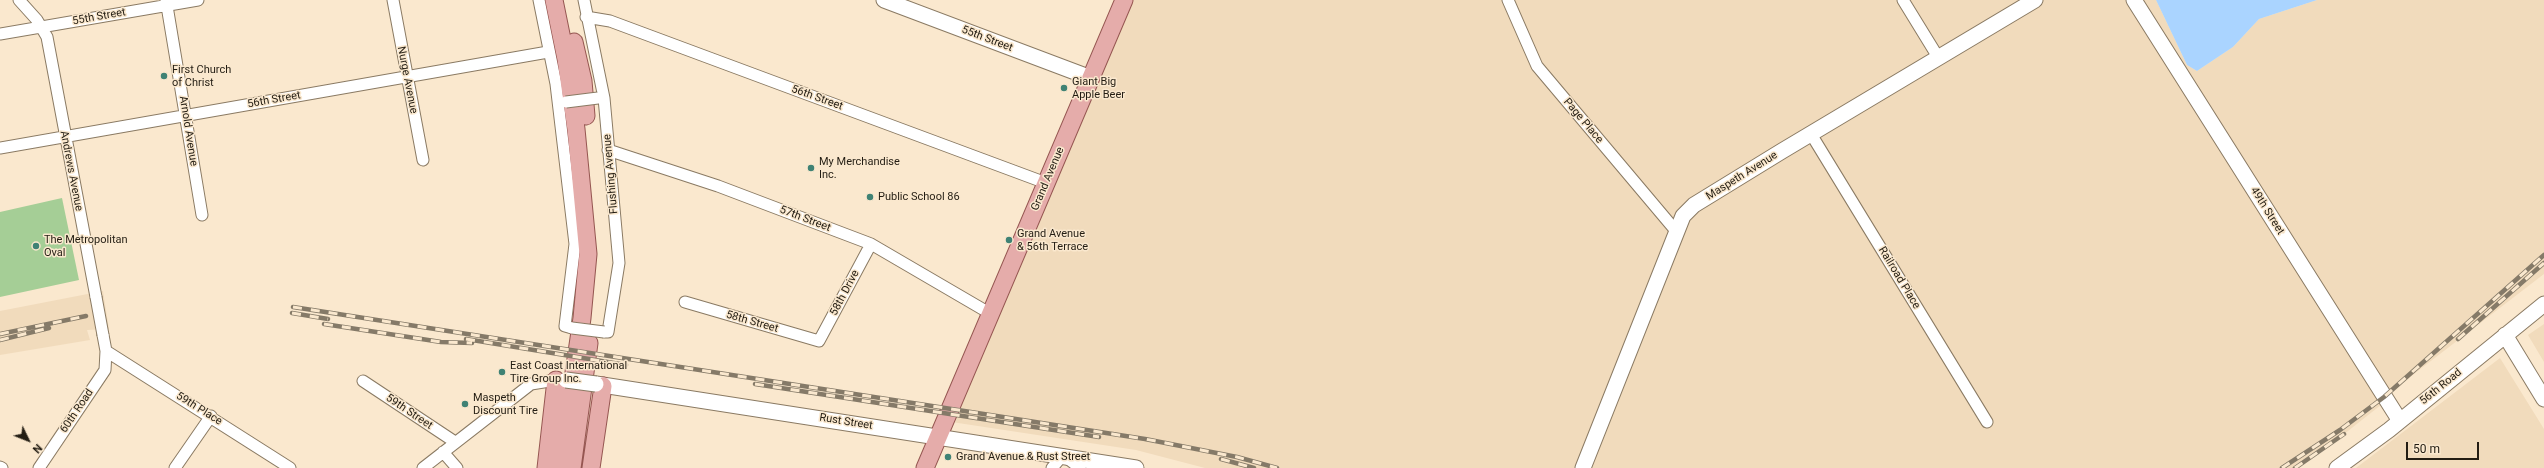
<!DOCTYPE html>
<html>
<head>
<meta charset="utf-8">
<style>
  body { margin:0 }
  #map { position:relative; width:2544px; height:468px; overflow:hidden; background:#fae8ce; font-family:Roboto,sans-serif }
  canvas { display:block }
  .north { position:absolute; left:8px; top:420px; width:40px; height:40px; -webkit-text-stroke:3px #fae8ce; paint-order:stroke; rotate:133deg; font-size:11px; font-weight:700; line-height:16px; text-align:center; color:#231d13 }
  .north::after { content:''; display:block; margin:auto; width:14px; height:18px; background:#231d13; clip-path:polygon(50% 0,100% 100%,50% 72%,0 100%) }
  .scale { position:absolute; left:2406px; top:442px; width:73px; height:18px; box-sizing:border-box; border:2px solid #231d13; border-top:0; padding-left:5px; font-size:12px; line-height:14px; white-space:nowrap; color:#231d13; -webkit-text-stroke:3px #fae8ce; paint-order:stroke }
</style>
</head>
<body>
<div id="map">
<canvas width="2544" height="468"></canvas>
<div class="north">N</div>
<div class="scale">50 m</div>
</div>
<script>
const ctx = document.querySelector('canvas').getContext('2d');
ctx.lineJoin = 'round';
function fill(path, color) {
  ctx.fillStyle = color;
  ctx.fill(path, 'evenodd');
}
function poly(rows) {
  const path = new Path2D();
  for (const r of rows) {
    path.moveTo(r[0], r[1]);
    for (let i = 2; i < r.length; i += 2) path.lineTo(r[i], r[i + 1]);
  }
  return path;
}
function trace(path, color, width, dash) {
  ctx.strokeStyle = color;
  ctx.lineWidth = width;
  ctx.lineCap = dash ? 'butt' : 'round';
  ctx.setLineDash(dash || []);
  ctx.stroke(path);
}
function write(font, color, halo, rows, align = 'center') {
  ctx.font = font + ' Roboto,sans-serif';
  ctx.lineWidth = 3;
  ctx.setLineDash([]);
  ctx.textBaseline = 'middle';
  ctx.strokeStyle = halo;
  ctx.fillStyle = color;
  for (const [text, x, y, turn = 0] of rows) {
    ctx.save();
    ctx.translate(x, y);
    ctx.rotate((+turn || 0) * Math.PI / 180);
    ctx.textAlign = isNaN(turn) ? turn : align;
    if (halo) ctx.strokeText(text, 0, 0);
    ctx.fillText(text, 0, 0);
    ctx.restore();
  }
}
const built = poly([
  [1124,0,2156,0,2187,65,2197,71,2233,47,2259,19,2317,0,2544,0,2544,274,2384,397,2386,401,2334,442,2294,468,1205,468,1136,450,945,421],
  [103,291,109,329,87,330,90,340,0,355,0,311],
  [2544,324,2544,362,2528,335],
  [2500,358,2544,429,2544,468,2356,468]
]);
const green = poly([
  [62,198,79,280,0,297,0,212]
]);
const water = poly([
  [2156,0,2317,0,2259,19,2233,47,2197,71,2187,65]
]);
const street = poly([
  [19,0,37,20,47,37,96,297],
  [166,0,202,215],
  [393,0,423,160],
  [539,0,556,84,575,244,565,326,572,328],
  [584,0,604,98,619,263,608,332,604,332],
  [1508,0,1537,66,1676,231],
  [1903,0,1938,57],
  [586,17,610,21,1046,183],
  [0,34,198,0],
  [1811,134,1987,422],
  [0,148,548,52],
  [608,150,718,186,871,244,991,314],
  [685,302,819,341,871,244],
  [106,351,290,468],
  [363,381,455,442],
  [443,452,457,468],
  [0,467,2,468],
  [39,468,105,370,106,351,103,335],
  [175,468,211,416],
  [423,468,531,384,556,380],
  [1052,468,1063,455,1080,468]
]);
const secondary = poly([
  [884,0,1091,78],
  [2134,0,2400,421],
  [2505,335,2544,399],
  [596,384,1136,468],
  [1583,468,1683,216,1694,205,1782,151,2035,0],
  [2337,468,2389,430,2544,304]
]);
const primary = poly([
  [554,0,566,59,576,129,588,254,582,318,560,468],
  [574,42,583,81,586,116],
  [546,468,556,380],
  [572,468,589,343],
  [591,468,603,386],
  [925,468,1124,0]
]);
const rail = poly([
  [293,307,1145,439,1237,457,1277,468],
  [292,313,328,319],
  [324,324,441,342,472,343],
  [0,334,86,316],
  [466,339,626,365],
  [2458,339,2544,263],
  [0,340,49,328],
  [755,384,1099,437],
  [1221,459,1254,468],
  [2282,468,2340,430,2384,397,2544,255],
  [2295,468,2344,434]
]);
const streetBridge = poly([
  [566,102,598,98],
  [96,297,103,335],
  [572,328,604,332]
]);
const secondaryBridge = poly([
  [566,380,596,384]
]);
const markers = [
  [164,76,4,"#3f8274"],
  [1064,88,4,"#3f8274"],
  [811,168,4,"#3f8274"],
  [870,197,4,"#3f8274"],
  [1009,240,4,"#3f8274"],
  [36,246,4,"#3f8274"],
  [502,372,4,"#3f8274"],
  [465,404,4,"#3f8274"],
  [948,457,4,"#3f8274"]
];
const streetNames = [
  ["55th Street",99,17,-10],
  ["55th Street",987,39,21],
  ["Nurge Avenue",407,80,79],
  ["56th Street",817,98,20],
  ["56th Street",274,100,-10],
  ["Page Place",1583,121,50],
  ["Arnold Avenue",188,131,81],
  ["Andrews Avenue",71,171,79],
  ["Flushing Avenue",611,174,-95],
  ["Maspeth Avenue",1742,176,-32],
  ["Grand Avenue",1048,179,-67],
  ["49th Street",2267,211,58],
  ["57th Street",805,219,21],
  ["Railroad Place",1899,278,59],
  ["58th Drive",845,293,-62],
  ["58th Street",752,322,16],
  ["56th Road",2441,387,-39],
  ["59th Place",199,409,32],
  ["60th Road",77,411,-56],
  ["59th Street",409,412,34],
  ["Rust Street",846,422,9]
];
const poiNames = [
  ["First Church",172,70],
  ["of Christ",172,83],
  ["Giant Big",1072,82],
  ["Apple Beer",1072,95],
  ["My Merchandise",819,162],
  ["Inc.",819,175],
  ["Public School 86",878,197],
  ["Grand Avenue",1017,234],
  ["& 56th Terrace",1017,247],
  ["The Metropolitan",44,240],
  ["Oval",44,253],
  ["East Coast International",510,366],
  ["Tire Group Inc.",510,379],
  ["Maspeth",473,398],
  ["Discount Tire",473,411],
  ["Grand Avenue & Rust Street",956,457]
];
fill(built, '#f1dbbc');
fill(green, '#a5ce96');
fill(water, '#aad4ff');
trace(street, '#8a7a63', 13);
trace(secondary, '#8a7a63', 17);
trace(primary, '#955651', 19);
trace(street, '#fff', 11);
trace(secondary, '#fff', 15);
trace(primary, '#e5acaa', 17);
trace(rail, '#857a68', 4.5);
trace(rail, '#fae8ce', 3, [9]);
trace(streetBridge, '#8a7a63', 13, []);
trace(secondaryBridge, '#8a7a63', 17, []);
trace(streetBridge, '#fff', 11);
trace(secondaryBridge, '#fff', 15);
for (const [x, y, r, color] of markers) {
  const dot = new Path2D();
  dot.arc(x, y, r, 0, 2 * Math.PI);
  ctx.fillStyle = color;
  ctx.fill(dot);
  trace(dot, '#fae8ce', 1.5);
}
write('11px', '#231d13', '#fae8ce', streetNames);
write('11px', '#231d13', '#fae8ce', poiNames, 'left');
</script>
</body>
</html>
